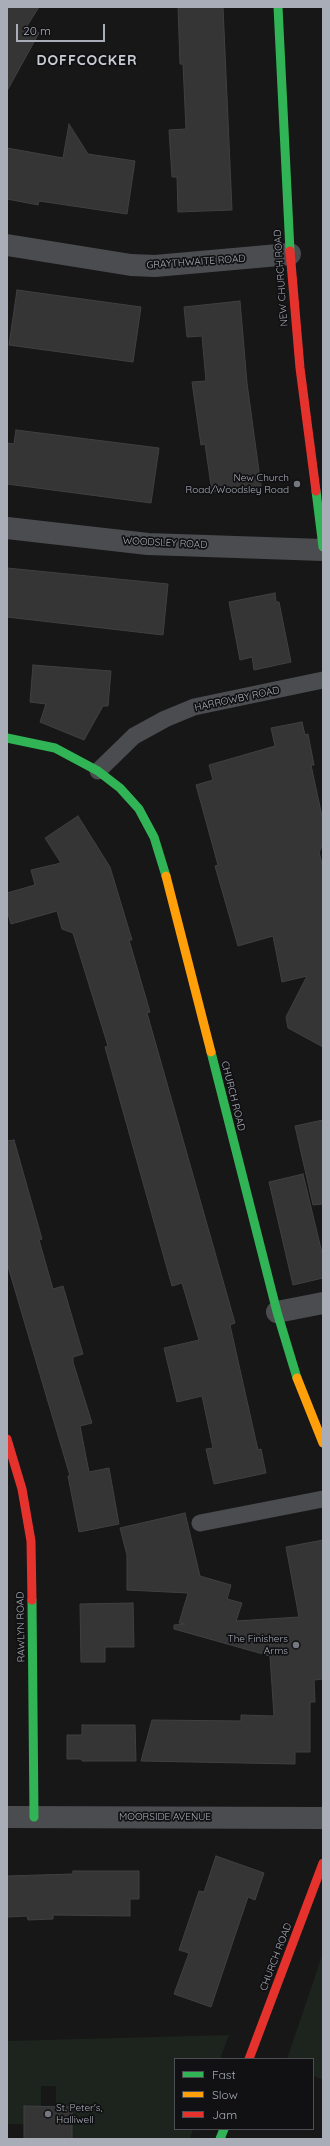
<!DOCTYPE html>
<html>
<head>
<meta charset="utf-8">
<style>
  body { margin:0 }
  #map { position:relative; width:330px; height:2146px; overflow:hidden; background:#171717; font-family:Quicksand,sans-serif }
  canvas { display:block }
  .frame { position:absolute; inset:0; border:8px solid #a8adb8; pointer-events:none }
  .legend { position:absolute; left:174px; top:2058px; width:140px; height:72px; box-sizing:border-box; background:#111113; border:1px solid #4d4f55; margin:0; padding:5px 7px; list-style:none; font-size:12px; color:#a8adb8 }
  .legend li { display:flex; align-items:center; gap:8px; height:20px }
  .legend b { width:20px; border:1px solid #4d4f55 }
  .scale { position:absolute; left:16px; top:24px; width:89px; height:18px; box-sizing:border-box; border:2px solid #a8adb8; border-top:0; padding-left:5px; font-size:12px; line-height:14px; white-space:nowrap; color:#a8adb8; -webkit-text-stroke:3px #111113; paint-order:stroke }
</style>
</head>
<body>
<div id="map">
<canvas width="330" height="2146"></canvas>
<div class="frame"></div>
<ul class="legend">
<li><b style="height:5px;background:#30b455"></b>Fast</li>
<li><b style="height:5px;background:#ff9f0a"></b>Slow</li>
<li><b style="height:5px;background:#e5322d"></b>Jam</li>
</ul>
<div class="scale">20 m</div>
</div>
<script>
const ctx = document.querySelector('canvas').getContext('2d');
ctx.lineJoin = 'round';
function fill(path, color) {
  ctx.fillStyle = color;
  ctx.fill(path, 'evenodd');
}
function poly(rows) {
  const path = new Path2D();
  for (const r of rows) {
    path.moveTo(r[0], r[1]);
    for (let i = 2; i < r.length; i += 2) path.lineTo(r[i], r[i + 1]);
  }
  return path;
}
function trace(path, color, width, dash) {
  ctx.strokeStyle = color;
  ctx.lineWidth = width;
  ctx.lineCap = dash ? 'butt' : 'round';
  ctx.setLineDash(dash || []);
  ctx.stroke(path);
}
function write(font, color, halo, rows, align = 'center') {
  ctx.font = font + ' Quicksand,sans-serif';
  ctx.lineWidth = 3.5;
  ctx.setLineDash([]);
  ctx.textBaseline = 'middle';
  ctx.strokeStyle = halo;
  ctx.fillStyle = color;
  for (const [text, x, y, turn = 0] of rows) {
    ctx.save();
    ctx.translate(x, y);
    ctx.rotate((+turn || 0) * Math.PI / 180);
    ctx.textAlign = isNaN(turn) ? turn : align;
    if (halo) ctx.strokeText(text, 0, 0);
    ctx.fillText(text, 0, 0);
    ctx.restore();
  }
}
const green = poly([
  [323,1953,323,2080,313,2076,313,2059,287,2059],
  [229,2035,220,2059,175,2059,175,2129,193,2129,190,2139,72,2139,72,2107,56,2107,56,2086,41,2086,41,2106,24,2106,24,2124,7,2124,7,2041]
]);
const building = poly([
  [7,7,39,7,27,26,39,33,7,91,7,7],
  [178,7,223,7,232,210,178,212,177,177,172,177,169,130,186,129,183,64,180,64,178,7],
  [69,124,88,154,135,161,127,214,39,201,38,205,7,199,7,148,63,158,69,124],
  [17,290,141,307,133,362,9,345,17,290],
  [240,301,247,383,261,486,212,492,205,444,201,445,192,382,206,381,202,336,187,337,184,307,240,301],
  [16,430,159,448,151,503,7,484,7,443,14,444,16,430],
  [7,568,168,584,163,635,7,617,7,568],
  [275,593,276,602,279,602,291,662,254,670,252,657,240,660,229,602,275,593],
  [33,665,111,671,108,706,103,706,84,740,40,722,46,704,30,702,33,665],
  [302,722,305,735,308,734,314,765,311,765,323,821,323,845,319,852,323,868,323,1047,288,1028,286,1017,307,976,282,982,273,936,238,946,215,866,218,865,196,785,213,780,209,765,275,746,271,728,302,722],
  [78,816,110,867,132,940,129,940,150,1012,147,1013,235,1323,230,1325,258,1450,261,1449,266,1473,214,1484,206,1449,213,1448,202,1396,177,1402,164,1348,199,1340,182,1283,172,1286,105,1047,108,1046,73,933,62,929,57,911,11,924,7,910,7,893,35,885,31,870,61,863,45,838,78,816],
  [323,1120,323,1204,313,1205,295,1126,323,1120],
  [14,1140,42,1239,39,1240,53,1289,63,1286,83,1354,73,1357,73,1362,92,1423,80,1426,89,1472,109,1468,119,1524,79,1532,68,1476,70,1476,7,1263,7,1141,14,1140],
  [303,1174,323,1257,323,1278,293,1285,269,1182,303,1174],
  [185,1513,200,1576,231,1585,227,1599,242,1603,236,1621,299,1617,286,1547,323,1540,323,1679,314,1680,315,1702,310,1702,310,1752,295,1752,295,1764,141,1761,152,1720,241,1721,241,1715,274,1716,270,1656,174,1629,174,1625,185,1624,179,1623,188,1593,127,1590,127,1555,120,1528,185,1513],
  [133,1603,134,1647,105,1647,105,1662,81,1662,80,1604,133,1603],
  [82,1725,135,1725,136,1761,82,1761,82,1759,67,1759,67,1735,82,1735,82,1725],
  [216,1856,264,1873,255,1900,248,1897,211,2007,174,1994,189,1953,179,1950,199,1891,204,1892,216,1856],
  [73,1871,139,1871,139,1899,130,1899,130,1916,53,1915,53,1919,28,1920,27,1916,7,1917,7,1876,73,1874,73,1871],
  [24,2106,72,2107,72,2139,24,2139,24,2106]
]);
const lane = poly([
  [98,771,134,736,165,719,194,707,323,680],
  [200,1523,323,1499]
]);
const street = poly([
  [7,245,131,265,155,266,290,254],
  [7,528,148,544,323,550],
  [277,1312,323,1303],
  [7,1817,323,1818]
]);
const fast = poly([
  [278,7,290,251],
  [316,491,323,547],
  [7,738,55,748,98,771,120,788,139,809,154,837,166,876],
  [211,1052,277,1312,297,1378],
  [32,1600,34,1817],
  [220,2139,224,2129]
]);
const slow = poly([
  [166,876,211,1052],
  [297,1378,323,1443]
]);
const jam = poly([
  [290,251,300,368,316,491],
  [7,1439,22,1489,31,1541,32,1600],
  [249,2059,323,1863]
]);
const markers = [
  [297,484,4,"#757880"],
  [296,1645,4,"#757880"],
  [48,2114,4,"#757880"]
];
const streetNames = [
  ["GRAYTHWAITE ROAD",196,262,-4],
  ["NEW CHURCH ROAD",281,278,-94],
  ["WOODSLEY ROAD",165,543,3],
  ["HARROWBY ROAD",237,699,-12],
  ["CHURCH ROAD",233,1096,76],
  ["RAWLYN ROAD",21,1627,-91],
  ["MOORSIDE AVENUE",165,1817],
  ["CHURCH ROAD",276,1957,-69]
];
const poiNames = [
  ["New Church",289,478],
  ["Road/Woodsley Road",289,490],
  ["The Finishers",288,1639],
  ["Arms",288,1651],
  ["St. Peter's,",56,2108,"left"],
  ["Halliwell",56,2120,"left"]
];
const districtNames = [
  ["DOFFCOCKER",87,61]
];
fill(green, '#1d241e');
fill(building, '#353536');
trace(building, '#3f4043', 1);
trace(lane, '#4b4c50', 17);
trace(street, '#4b4c50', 22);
trace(fast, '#30b455', 9);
trace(slow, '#ff9f0a', 9);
trace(jam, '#e5322d', 9);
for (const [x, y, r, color] of markers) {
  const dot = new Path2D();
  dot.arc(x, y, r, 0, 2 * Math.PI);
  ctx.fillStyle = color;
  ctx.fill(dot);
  trace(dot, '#111113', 1.5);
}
write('10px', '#a8adb8', '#111113', streetNames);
write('10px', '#a8adb8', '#111113', poiNames, 'right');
ctx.letterSpacing = '1px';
write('bold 14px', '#c9ccd4', '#111113', districtNames);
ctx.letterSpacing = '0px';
</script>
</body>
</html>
